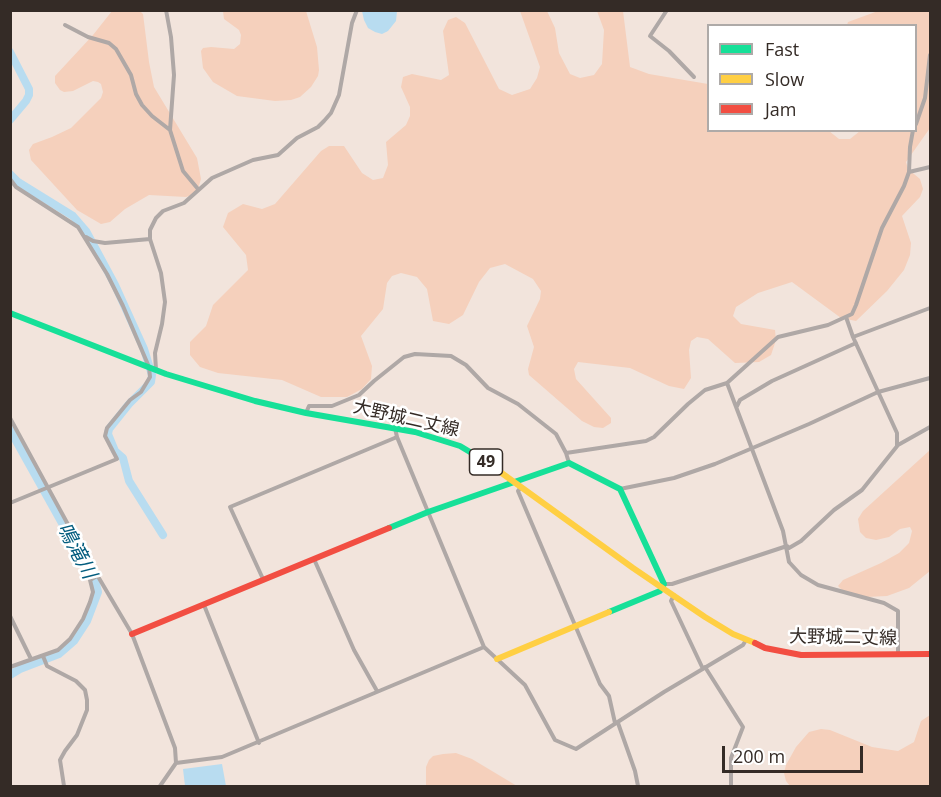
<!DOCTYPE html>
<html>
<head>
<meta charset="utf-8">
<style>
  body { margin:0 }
  #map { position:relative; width:941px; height:797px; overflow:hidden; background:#f2e4dc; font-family:"Open Sans",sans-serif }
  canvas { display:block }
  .frame { position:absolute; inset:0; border:12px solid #342b26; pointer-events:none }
  .legend { position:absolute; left:707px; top:24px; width:210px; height:108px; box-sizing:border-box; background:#fff; border:2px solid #aeaaa8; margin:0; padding:8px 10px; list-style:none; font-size:18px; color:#342b26 }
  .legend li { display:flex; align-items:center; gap:12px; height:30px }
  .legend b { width:30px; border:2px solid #aeaaa8 }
  .scale { position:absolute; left:722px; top:746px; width:141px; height:27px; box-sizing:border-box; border:3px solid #342b26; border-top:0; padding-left:8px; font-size:18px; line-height:21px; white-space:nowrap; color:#342b26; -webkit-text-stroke:4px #fff; paint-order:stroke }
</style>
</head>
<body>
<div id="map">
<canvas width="941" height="797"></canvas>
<div class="frame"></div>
<ul class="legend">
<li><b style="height:8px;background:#16e098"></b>Fast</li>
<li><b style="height:8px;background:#ffcf43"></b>Slow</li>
<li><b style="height:8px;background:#f24e42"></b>Jam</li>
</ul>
<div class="scale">200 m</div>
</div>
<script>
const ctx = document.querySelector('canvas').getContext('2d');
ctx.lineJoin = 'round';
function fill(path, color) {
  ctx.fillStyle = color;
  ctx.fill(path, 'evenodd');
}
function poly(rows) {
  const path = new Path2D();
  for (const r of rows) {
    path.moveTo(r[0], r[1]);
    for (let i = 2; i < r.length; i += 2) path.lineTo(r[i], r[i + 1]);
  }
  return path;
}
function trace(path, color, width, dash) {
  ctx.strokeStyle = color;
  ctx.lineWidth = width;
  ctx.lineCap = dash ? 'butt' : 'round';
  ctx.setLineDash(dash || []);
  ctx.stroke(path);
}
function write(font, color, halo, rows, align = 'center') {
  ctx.font = font + ' "Open Sans","Noto Sans JP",sans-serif';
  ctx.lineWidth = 5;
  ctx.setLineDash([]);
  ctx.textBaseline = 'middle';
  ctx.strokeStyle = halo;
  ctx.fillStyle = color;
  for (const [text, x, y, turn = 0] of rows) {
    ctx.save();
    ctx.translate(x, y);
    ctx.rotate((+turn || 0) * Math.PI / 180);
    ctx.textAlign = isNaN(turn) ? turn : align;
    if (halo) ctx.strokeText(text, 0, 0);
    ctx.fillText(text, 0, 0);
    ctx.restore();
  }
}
const green = poly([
  [112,11,140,11,143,14,149,62,154,87,197,158,201,179,198,189,192,195,186,197,149,195,125,209,110,222,101,224,77,210,31,160,29,150,33,144,52,137,71,128,101,98,103,92,101,84,98,82,93,81,73,91,64,92,60,90,55,83,55,76,93,35],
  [223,11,306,11,317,47,319,70,318,76,311,87,300,97,291,100,275,101,237,96,213,82,203,68,201,51,203,48,211,47,234,49,240,44,241,35,239,30,224,19],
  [520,11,547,11,555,28,559,53,570,74,580,78,594,75,602,64,604,30,597,11,623,11,630,67,649,74,708,84,708,130,829,131,839,139,850,139,860,131,916,130,916,26,847,25,848,22,878,11,930,11,930,128,906,162,908,169,920,179,923,189,920,197,902,216,911,243,910,255,904,270,887,291,856,321,841,318,792,282,758,293,736,307,733,316,741,324,775,330,776,340,771,355,759,362,735,363,708,339,697,337,691,341,689,350,691,378,684,389,669,386,630,368,578,362,574,369,576,379,611,418,611,423,603,428,594,427,582,421,529,375,528,369,534,347,527,326,540,299,541,291,533,279,505,264,490,268,479,282,463,315,449,324,433,321,427,289,417,277,401,273,392,276,387,283,383,309,361,336,372,366,371,379,362,389,347,397,321,397,282,380,218,373,200,367,190,355,190,342,206,326,213,305,248,270,246,255,223,227,228,213,243,204,262,209,275,204,321,151,329,146,344,146,362,173,373,180,383,178,388,165,386,142,406,125,410,116,410,107,401,87,403,77,412,74,441,80,449,75,443,31,448,20,456,17,465,23,499,89,512,95,530,89,537,78,540,67],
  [930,450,930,571,909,588,887,596,866,597,844,592,838,586,843,580,881,563,899,553,909,543,912,531,910,527,900,529,889,537,876,540,866,538,860,532,858,519,863,511],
  [930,715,930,786,790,786,786,781,784,773,786,765,796,747,809,732,821,729,830,730,872,747,898,751,914,742,921,721],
  [456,753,472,759,517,786,426,786,426,767,429,760,433,756,443,754]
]);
const water = poly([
  [362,11,397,11,396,21,388,31,382,34,375,32,368,28,364,20],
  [222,764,226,786,185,786,183,769]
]);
const river = poly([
  [10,52,29,89,29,95,26,101,10,120],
  [10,174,18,182,73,216,86,231,115,285,144,349,152,375,151,382,129,404,109,429,108,434,115,451,123,458,129,481,163,535],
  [10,430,96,584,98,592,87,621,74,641,59,654,20,669,10,675]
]);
const street = poly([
  [166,10,171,37,174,75,170,130,183,171,198,189],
  [667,10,650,36,669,51,694,77],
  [65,25,88,37,109,43,116,49,131,75,136,94,142,105,152,116,170,130],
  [916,124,925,98,930,55],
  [909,172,930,167],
  [10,179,16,187,78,227,107,274,123,306,149,367,150,377,141,392,130,400,107,428,105,436,117,459,10,503],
  [86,237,93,241,105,243,150,239],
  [846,317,853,337,897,433,897,446],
  [853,337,930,308],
  [156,370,155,353,162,324,165,302,161,273,150,239,150,230,156,218,163,211,184,203,212,178,253,160,278,155,297,138,318,127,324,121,331,113,339,95,352,23,357,10],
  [727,383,783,531,789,562,801,575,818,585,884,603,898,611,898,654],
  [737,406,740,400,772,381,856,343],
  [306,413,309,406,332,406,359,395,374,381,404,357,415,354,451,356,466,365,488,388,518,404,556,434,566,453,569,463],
  [10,418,77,541,132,634,175,748,176,763,160,786],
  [395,428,397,437,484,647,525,685,555,740,576,749,664,692,743,645,746,640],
  [566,453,646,441,654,437,688,404,705,390,727,383,778,337,828,325,852,314,856,305,882,228,904,186,909,172,910,147,913,130],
  [521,487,518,491,600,684,609,696,615,723],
  [620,489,674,478,715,464,809,424,878,392,930,378],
  [314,559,354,650,377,691],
  [263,579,230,507,397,437],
  [664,584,672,584,787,546,789,548,801,541,834,510,862,490,898,445,930,427],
  [674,595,671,601,703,669],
  [204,605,259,743],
  [10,616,31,659],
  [43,656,47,666,76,681,85,690,87,700,87,710,77,735,65,751,60,760,64,786],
  [10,667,58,650,70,639,83,619,90,602,93,592,90,580,97,576],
  [705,667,743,727,731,758,731,786],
  [618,723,635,771,638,786],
  [176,763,222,757,484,647]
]);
const fast = poly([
  [10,313,166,374,255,401,306,413,415,432,460,446,485,461],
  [389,528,428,512,569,463,620,489,664,584,660,591,609,612]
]);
const slow = poly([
  [485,461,633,568,705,617,733,634,755,643],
  [497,659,609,612]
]);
const jam = poly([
  [132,634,389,528],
  [755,643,765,648,801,655,930,654]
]);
const shields = [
  [486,462,33]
];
const shieldNames = [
  ["49",486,462]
];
const streetNames = [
  ["大野城二丈線",406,419,13],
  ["大野城二丈線",843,638,1]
];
const waterNames = [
  ["鳴滝川",76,551,62]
];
fill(green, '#f5d0bc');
fill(water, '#b8dcf0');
trace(river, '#b8dcf0', 8);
trace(street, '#afa8a6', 4);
trace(fast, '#16e098', 6);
trace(slow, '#ffcf43', 6);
trace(jam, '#f24e42', 6);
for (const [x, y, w] of shields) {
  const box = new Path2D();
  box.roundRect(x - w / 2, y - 13, w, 26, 4.5);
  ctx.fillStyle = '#fff';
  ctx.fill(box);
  trace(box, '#342b26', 1.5);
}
write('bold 16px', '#342b26', null, shieldNames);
write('18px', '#342b26', '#fff', streetNames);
write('italic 20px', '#025c7e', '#fff', waterNames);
</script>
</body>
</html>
